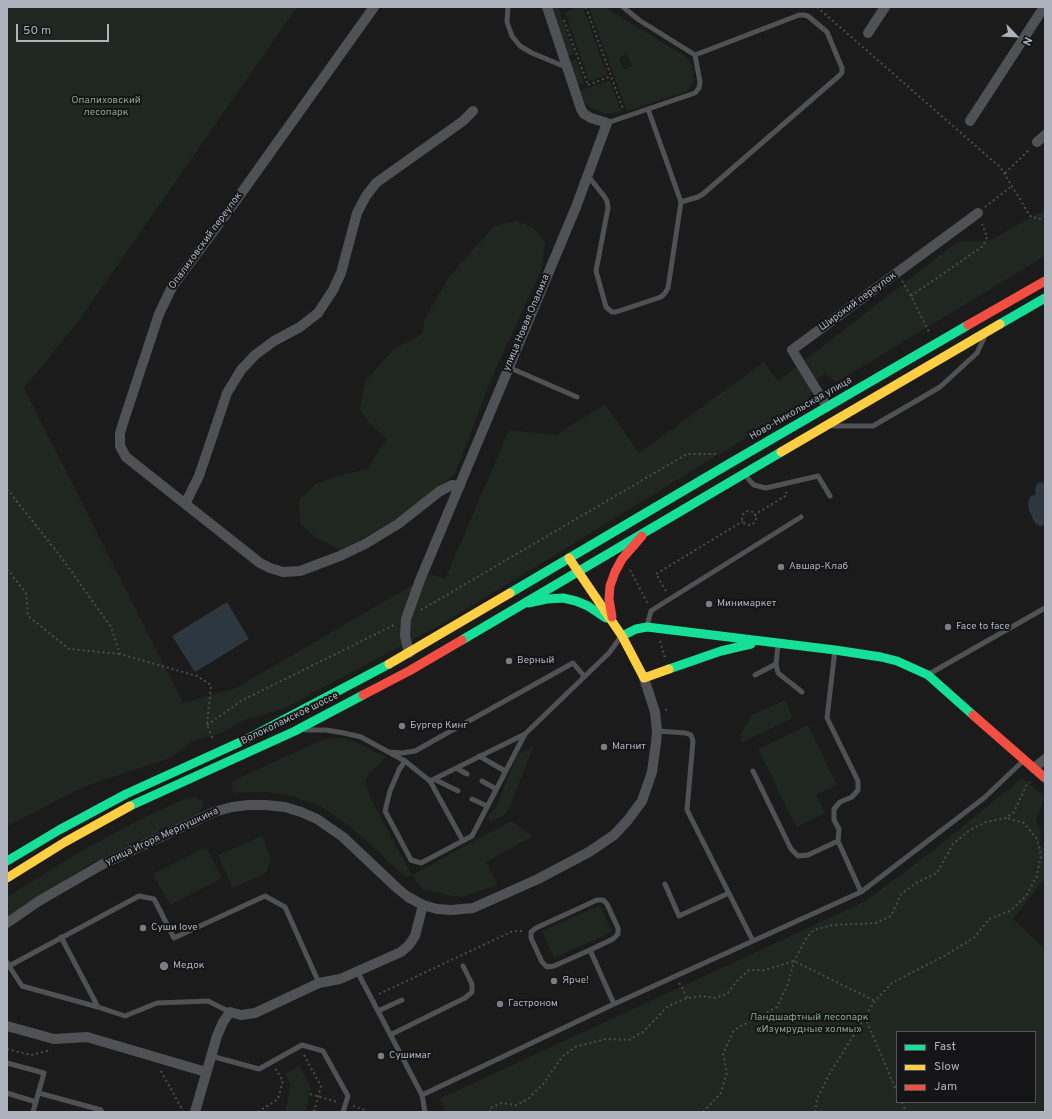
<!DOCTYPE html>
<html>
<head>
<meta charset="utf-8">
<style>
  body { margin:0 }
  #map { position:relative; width:1052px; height:1119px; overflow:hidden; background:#1b1b1c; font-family:Overpass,sans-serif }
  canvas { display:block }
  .frame { position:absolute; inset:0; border:8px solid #adb2bd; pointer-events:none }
  .legend { position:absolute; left:896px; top:1031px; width:140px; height:72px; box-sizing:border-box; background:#151518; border:1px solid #52545a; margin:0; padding:5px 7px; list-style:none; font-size:12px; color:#adb2bd }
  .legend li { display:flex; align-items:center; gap:8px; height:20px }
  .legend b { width:20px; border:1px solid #52545a }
  .north { position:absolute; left:996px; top:16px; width:40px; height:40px; -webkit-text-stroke:3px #151518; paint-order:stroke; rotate:115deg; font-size:11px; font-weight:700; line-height:16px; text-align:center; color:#adb2bd }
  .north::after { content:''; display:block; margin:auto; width:14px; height:18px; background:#adb2bd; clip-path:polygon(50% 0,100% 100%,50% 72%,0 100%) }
  .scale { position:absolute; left:16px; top:24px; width:93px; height:18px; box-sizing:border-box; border:2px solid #adb2bd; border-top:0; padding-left:5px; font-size:12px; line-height:14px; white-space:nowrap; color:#adb2bd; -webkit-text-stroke:3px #151518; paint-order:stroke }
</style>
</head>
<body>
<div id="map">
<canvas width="1052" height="1119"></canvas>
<div class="frame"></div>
<ul class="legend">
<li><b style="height:5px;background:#16e098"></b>Fast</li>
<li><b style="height:5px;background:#ffcf43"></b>Slow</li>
<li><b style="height:5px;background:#f24e42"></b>Jam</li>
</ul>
<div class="north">N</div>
<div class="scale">50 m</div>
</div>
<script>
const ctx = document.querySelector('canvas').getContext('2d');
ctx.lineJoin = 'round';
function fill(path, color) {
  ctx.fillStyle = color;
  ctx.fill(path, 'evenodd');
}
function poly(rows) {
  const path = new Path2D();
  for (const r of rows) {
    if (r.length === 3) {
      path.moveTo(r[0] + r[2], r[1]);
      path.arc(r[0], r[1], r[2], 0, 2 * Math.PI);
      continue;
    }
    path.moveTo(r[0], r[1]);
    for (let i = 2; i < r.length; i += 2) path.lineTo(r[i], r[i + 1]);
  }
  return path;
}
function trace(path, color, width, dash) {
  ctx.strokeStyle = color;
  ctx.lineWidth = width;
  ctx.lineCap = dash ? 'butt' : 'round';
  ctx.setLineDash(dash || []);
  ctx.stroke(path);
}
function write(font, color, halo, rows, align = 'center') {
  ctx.font = font + ' Overpass,sans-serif';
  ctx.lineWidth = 4;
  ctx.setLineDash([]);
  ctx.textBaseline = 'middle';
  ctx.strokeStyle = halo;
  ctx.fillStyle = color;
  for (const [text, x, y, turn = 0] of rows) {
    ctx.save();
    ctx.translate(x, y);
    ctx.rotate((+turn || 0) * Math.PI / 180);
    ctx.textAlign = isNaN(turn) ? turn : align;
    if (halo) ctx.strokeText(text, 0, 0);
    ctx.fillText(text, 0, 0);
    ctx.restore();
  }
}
const green = poly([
  [7,7,297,7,78,322,24,388,183,703,236,688,431,574,445,579,509,430,556,435,605,404,639,453,764,362,778,381,957,242,991,240,1035,215,1045,211,1045,256,837,382,825,374,811,383,811,398,442,624,285,708,245,720,223,732,191,742,171,758,83,787,7,826],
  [550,7,558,7,574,54,567,56],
  [578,7,583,7,607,75,589,81,565,12],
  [589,7,607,7,611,11,685,56,692,65,694,80,688,91,627,111],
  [627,54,632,66,623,69,619,58],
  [576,59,584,83,577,85,569,61],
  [610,80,621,111,615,113,606,114,589,107,584,101,580,91],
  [516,221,534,228,545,243,541,271,492,377,455,474,394,520,341,551,315,537,300,523,299,500,316,484,338,476,367,469,387,439,370,424,360,410,365,381,394,349,422,334,425,319,448,278,494,226],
  [785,700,793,718,742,742,740,736,752,715],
  [808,725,837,785,816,795,825,813,796,827,758,749],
  [345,738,356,742,386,757,369,774,365,782,372,801,412,875,511,821,533,836,486,862,498,885,461,897,447,895,422,889,412,875,405,877,351,827,322,807,292,796,267,792,234,793,232,789,231,784,235,780,324,739],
  [533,748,509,809,504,815,490,822,488,818,489,814,495,809,518,754],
  [1022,778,1045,797,1036,821,1042,834,1039,844,1045,850,1045,878,1013,919,1045,949,1045,1112,444,1112,445,1108,439,1099,864,902,935,849],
  [897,1032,1035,1032,1035,1102,897,1102],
  [195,797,202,801,203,807,197,814,89,865,34,900,7,918,7,897,10,895,76,854,141,819,187,798],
  [262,836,271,860,266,873,233,888,218,855],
  [206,847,222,878,170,905,153,874],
  [600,905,612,932,554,958,542,931],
  [299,1066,311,1088,305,1112,285,1112,291,1086,285,1074]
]);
const water = poly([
  [1040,482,1045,484,1045,525,1040,526,1036,524,1033,519,1029,510,1028,504,1029,499,1031,496,1035,495,1036,485],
  [227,602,249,639,195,672,172,636]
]);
const path = poly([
  [586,7,623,109],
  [817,7,1001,168,1030,216,1039,219,1045,217],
  [564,20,588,85],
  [588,85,611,76],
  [1005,173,1030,149],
  [985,207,1012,186],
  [902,281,911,296,929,332],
  [911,296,983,246,987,237,982,224],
  [7,489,61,557,111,627,120,654,197,676,211,685,207,725,213,740],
  [749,518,7],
  [754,515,787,495,786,492],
  [7,569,26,593,28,616,69,649,120,654],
  [630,570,648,604],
  [666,591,656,574,743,521],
  [421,610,687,454,718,454],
  [660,641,665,658],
  [665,710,670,709],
  [207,725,241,701,394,625],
  [679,983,682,987,687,998],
  [379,994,513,931,522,931],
  [865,1017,897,1092],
  [7,1049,31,1055,51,1050],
  [304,1055,321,1086,314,1112],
  [161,1071,183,1111],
  [310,1094,338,1102],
  [902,1102,906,1112],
  [353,1106,365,1110,366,1112],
  [258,1112,278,1099,283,1081,275,1068],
  [490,1112,490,1108,502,1103,516,1105,528,1099,544,1083,562,1057,575,1047,606,1039,629,1040,643,1032,668,1006,687,998,702,996,715,998,727,994,737,981,749,970,765,970,794,961,875,1001],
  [703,1112,721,1093,727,1072,723,1054,734,1030,777,1007,788,984,794,961,807,937,814,930,832,925,876,923,891,916,901,894,916,883,937,873,953,844,970,830,986,822,1006,818,1014,812,1026,786,1030,782],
  [815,1112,817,1099,830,1073,875,1001,892,983,946,955,975,937,989,919,1010,911,1026,896,1037,876,1041,855,1037,839,1024,823,1006,818]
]);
const lane = poly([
  [508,7,507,22,512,36,520,46,532,53,568,68],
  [607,123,695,93,699,88,700,82,695,55,639,20,623,7],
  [588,176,604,196,607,201,608,208,596,271,606,307,612,312,616,312,661,297,665,293,668,288,681,202,648,109],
  [681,202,698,197,703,194,840,75,842,72,842,68,827,32,808,16,804,15,799,15,695,55],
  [508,367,577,397],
  [833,426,873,426,940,387,977,353,984,338],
  [746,475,749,480,754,485,766,488,818,476,830,496],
  [647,626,651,611,657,607,801,517],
  [835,650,827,718,858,781,858,790,852,797,840,802,834,809,834,820,839,829,838,841,861,892],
  [776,664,778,673,802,692],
  [929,674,1045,608],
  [755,675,776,664,778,645],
  [306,730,326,730,344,733,361,737,405,761,430,781,463,841],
  [657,731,686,733,691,735,693,741,687,810,753,941],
  [389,752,402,753,415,751,573,663,584,676],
  [479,756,505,771],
  [405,761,399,770,390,791,385,811,411,860,421,863,472,836,525,734],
  [456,768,467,774],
  [753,771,791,849,798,856,808,855,838,841],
  [434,779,458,791],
  [430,781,525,734,609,653,620,638],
  [482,781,496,789],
  [472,799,487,806],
  [665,884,679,916,729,893],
  [61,937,98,1007,125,1016,157,1003,208,1001,230,1012],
  [590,950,554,966,547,967,542,962,531,938,531,932,536,928,597,900,603,900,607,904,618,928,618,934,613,939,590,950,614,1004],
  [7,962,9,966,139,896,154,899,174,938,265,896,285,907,319,983],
  [9,966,22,986,98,1007],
  [357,971,422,1095,425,1112],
  [378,1011,402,1000],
  [390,1035,465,998,472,992,472,984,463,966],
  [211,1056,259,1069,302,1045,323,1051,348,1096,343,1112],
  [7,1063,44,1073,33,1112],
  [7,1093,36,1102],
  [39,1093,101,1110,102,1112],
  [422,1095,614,1004,861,892,984,798,1023,761]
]);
const street = poly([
  [374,7,232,206,172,287,159,314,124,420,120,433,120,446,126,457,260,563,270,568,283,572,300,571,340,556,365,544,398,524,440,491,452,485,460,486],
  [868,33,885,7],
  [970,121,1044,7],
  [1037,142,1045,135],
  [827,407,792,350,978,213],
  [185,504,199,476,227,393,241,370,255,355,274,341,300,327,318,313,333,290,341,273,357,213,366,196,376,183,463,121,473,111],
  [409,653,405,636,406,619,420,580,576,207,607,123,591,118,584,114,581,109,547,7],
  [1034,768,1045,759],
  [7,923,39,901,103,864,214,812,232,807,248,805,265,805,285,807,301,812,317,819,343,837,397,888,408,897,423,905,437,909,451,910,473,908,538,879,589,852,614,835,628,820,642,801,652,772,656,743,657,731,655,712,644,678],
  [7,1026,54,1039,87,1037,206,1072],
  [195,1112,217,1036,223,1022,230,1012,241,1015,255,1013,319,983,340,979,401,952,409,945,415,936,423,905]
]);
const fast = poly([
  [1000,324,1045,298],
  [510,593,727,465,968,325],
  [528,603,547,599,563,598,576,601,588,606,606,618],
  [622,636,636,629,647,627,835,650,881,657,897,661,928,675,973,715],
  [462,640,781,452],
  [669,669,721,651,751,644],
  [130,806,295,731,363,695],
  [7,861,59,830,126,794,249,738,389,664]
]);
const slow = poly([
  [781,452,1000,324],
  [569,558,622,636,644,678,669,669],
  [389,664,510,593],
  [7,878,65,842,130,806]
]);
const jam = poly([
  [968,325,1045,281],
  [612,617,609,599,610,586,615,572,622,559,642,536],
  [363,695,409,671,462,640],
  [973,715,1045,778]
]);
const markers = [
  [781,567,4,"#7a7d85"],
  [709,604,4,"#7a7d85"],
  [948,627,4,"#7a7d85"],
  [509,661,4,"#7a7d85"],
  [402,726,4,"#7a7d85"],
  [604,747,4,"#7a7d85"],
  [143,928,4,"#7a7d85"],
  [164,966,5,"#7a7d85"],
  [554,981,4,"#7a7d85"],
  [500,1004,4,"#7a7d85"],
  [381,1056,4,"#7a7d85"]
];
const parkNames = [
  ["Опалиховский",106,101],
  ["лесопарк",106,113],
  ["Ландшафтный лесопарк",809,1018],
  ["«Изумрудные холмы»",809,1030]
];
const streetNames = [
  ["Опалиховский переулок",206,241,-54],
  ["Широкий переулок",858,302,-36],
  ["улица Новая Опалиха",527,323,-67],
  ["Ново-Никольская улица",801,409,-30],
  ["Волоколамское шоссе",290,719,-26],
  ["улица Игоря Мерлушкина",162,837,-25]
];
const poiNames = [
  ["Авшар-Клаб",789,567],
  ["Минимаркет",717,604],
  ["Face to face",956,627],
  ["Верный",517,661],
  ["Бургер Кинг",410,726],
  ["Магнит",612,747],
  ["Суши love",151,928],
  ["Медок",173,966],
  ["Ярче!",562,981],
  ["Гастроном",508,1004],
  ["Сушимаг",389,1056]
];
fill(green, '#1f2720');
fill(water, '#2d373f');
trace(path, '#4b4c4f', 2, [2, 3]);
trace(lane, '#4f5155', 5);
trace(street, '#4f5155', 10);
trace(fast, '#16e098', 9);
trace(slow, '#ffcf43', 9);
trace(jam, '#f24e42', 9);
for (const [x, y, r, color] of markers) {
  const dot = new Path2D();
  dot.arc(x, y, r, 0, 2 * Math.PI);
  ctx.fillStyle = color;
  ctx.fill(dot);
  trace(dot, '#151518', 1.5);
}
write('10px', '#83a885', '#151518', parkNames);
write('10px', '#adb2bd', '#151518', streetNames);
write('10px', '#adb2bd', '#151518', poiNames, 'left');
</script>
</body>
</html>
